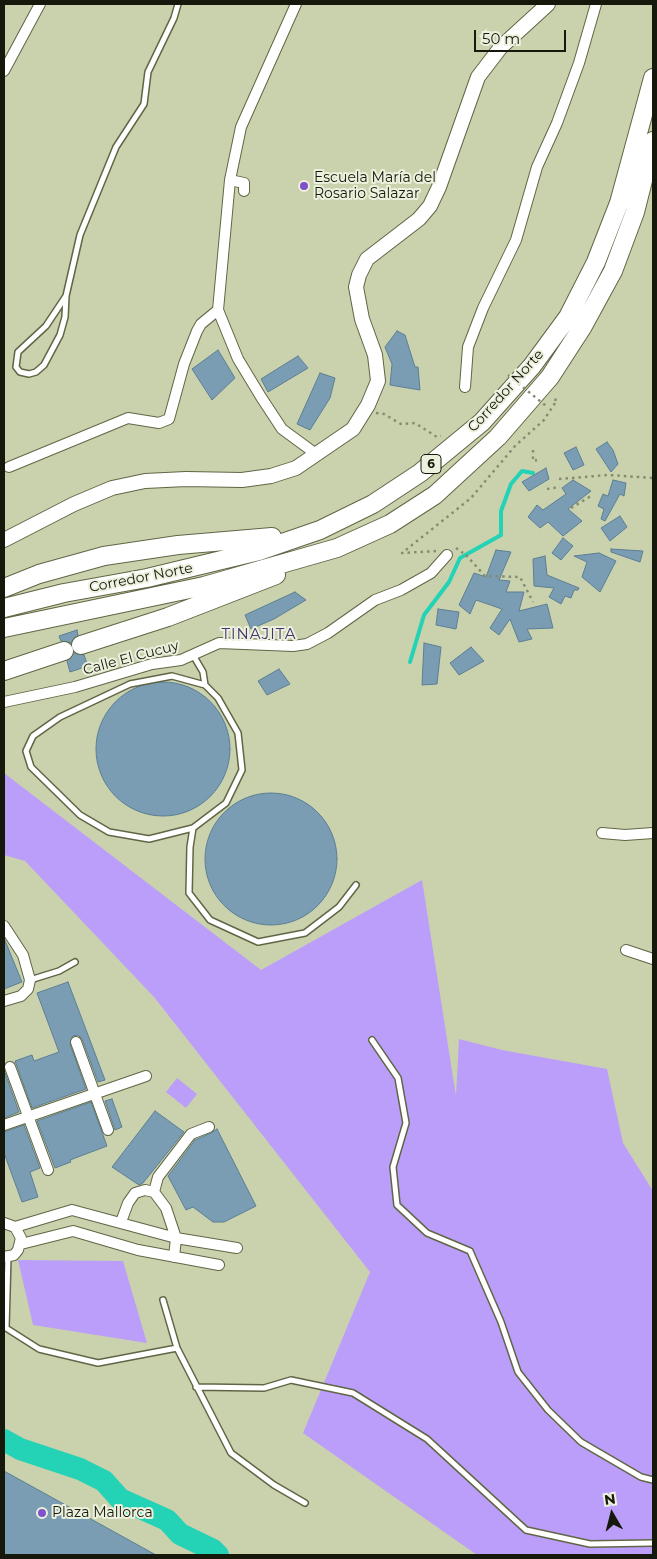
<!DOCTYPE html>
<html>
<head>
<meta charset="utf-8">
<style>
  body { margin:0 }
  #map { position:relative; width:657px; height:1559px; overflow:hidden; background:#cad2ad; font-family:Montserrat,sans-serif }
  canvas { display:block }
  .frame { position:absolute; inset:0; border:5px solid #15180a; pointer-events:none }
  .north { position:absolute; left:587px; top:1489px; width:50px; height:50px; -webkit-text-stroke:4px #ecf1de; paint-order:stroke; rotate:352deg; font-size:14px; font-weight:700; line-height:20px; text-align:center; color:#15180a }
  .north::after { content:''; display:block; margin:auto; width:18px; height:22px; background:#15180a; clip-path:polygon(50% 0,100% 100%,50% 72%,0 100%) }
  .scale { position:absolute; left:474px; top:30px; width:92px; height:22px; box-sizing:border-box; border:2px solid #15180a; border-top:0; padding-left:6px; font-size:15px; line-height:18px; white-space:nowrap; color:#15180a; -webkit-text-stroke:4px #ecf1de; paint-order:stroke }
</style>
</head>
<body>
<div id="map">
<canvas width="657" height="1559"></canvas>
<div class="frame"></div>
<div class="north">N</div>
<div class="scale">50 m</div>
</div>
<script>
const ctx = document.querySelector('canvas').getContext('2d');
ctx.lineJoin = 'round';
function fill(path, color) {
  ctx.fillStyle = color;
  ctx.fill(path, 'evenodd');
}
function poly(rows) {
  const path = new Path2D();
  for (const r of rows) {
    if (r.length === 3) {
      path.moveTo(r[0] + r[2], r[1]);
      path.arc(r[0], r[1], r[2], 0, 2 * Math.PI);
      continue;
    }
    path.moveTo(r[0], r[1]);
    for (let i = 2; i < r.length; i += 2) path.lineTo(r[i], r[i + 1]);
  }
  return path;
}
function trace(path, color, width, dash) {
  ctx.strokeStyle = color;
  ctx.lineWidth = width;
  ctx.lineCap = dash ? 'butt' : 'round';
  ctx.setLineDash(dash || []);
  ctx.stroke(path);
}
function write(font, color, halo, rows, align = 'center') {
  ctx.font = font + ' Montserrat,sans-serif';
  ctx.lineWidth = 4;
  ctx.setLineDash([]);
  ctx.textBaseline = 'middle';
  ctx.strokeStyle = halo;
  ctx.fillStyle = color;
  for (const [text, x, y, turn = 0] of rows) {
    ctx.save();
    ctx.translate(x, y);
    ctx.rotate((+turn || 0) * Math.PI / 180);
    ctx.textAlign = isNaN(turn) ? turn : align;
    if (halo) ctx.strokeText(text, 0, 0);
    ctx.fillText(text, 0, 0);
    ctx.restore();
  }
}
const green = poly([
  [4,773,261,970,422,880,456,1096,459,1039,502,1050,607,1069,623,1143,653,1191,653,1555,477,1555,303,1433,370,1272,154,997,25,861,4,855],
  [177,1078,197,1094,186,1108,166,1092],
  [18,1260,123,1261,147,1343,33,1325]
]);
const stream = poly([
  [410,662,424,615,449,582,460,558,501,535,501,511,511,484,522,471,533,473]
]);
const river = poly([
  [4,1440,20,1449,80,1469,104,1481,120,1499,167,1520,180,1534,213,1550,218,1555]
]);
const building = poly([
  [397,331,405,335,415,367,418,367,420,390,390,385,392,364,385,347,397,331],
  [218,350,235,378,212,400,192,369,218,350],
  [298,356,308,368,268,392,261,379,298,356],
  [320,373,335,378,330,398,310,430,297,424,320,373],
  [607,442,613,450,618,464,611,472,596,449,607,442],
  [576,447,584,465,573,470,564,453,576,447],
  [546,468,549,479,529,491,522,482,546,468],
  [573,480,591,491,568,509,582,521,563,536,548,522,540,528,528,517,537,505,543,510,566,494,562,488,573,480],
  [613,480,626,483,624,496,620,494,605,521,601,519,604,509,598,506,603,494,608,496,613,480],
  [620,516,627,527,610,541,601,528,620,516],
  [563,538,573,546,561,560,552,553,563,538],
  [611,549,643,551,640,562,611,552,611,549],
  [496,550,511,552,499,580,510,581,506,592,524,592,519,611,547,604,553,628,527,629,532,639,519,642,510,619,499,635,490,628,502,609,476,600,470,614,459,605,474,573,486,577,496,550],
  [599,553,616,561,600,592,582,577,587,562,574,556,599,553],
  [545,556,547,575,579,588,578,590,574,590,571,598,565,596,561,604,549,597,554,588,534,586,533,559,545,556],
  [295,592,306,600,274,619,251,629,245,615,295,592],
  [438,609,459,612,456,629,436,625,438,609],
  [77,630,78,635,71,643,61,641,59,636,77,630],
  [424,643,441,647,437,684,422,685,424,643],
  [471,647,484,661,459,675,450,663,471,647],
  [74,653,84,655,88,666,70,672,67,661,74,653],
  [279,669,290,684,267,695,258,681,279,669],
  [163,749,67],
  [271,859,66],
  [4,938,22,982,4,989,4,938],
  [68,982,105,1080,98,1082,82,1039,78,1035,73,1036,70,1044,86,1089,32,1108,15,1061,32,1055,34,1061,59,1052,37,993,68,982],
  [4,1070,19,1112,4,1118,4,1070],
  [112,1099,122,1127,115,1130,105,1101,112,1099],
  [91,1102,107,1146,70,1160,71,1162,55,1168,37,1121,91,1102],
  [155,1111,184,1132,143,1183,139,1185,112,1167,155,1111],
  [24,1125,40,1168,30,1172,38,1197,22,1202,4,1153,4,1132,24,1125],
  [217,1129,256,1206,224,1222,213,1222,193,1207,186,1210,168,1176,195,1140,211,1133,217,1129],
  [4,1471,156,1555,4,1555,4,1471]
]);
const path = poly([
  [376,413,384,414,401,424,415,423,437,437,441,436],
  [533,450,533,461,537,460],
  [559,479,608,475,653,478],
  [547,489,560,487],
  [571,508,591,496],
  [456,548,463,553],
  [436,551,402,553,471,498,515,446,544,420,557,400,552,399],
  [466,555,485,576,520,577,533,602]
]);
const service = poly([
  [66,296,46,326,18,352,16,367,20,372,29,374,36,372,44,365,60,335,65,317,66,296,80,235,116,147,144,104,148,72,174,18,178,4],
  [193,655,203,672,205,685,218,698,238,733,242,770,226,803,193,828,149,839,109,832,80,815,31,767,26,751,33,736,60,717,130,684,172,676,205,685],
  [193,828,190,847,189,893,210,920,258,942,305,933,339,907,356,885],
  [30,980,59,971,75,962],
  [372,1040,398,1078,406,1123,393,1167,397,1205,427,1233,470,1251,501,1322,518,1372,548,1410,581,1442,641,1477,653,1480],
  [8,1257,6,1328,39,1349,98,1363,177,1348],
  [163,1300,177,1348,231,1453,274,1485,305,1503],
  [196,1387,264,1388,291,1380,353,1393,427,1439,526,1530,590,1544,653,1543]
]);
const minor = poly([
  [296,4,241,127,230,180,218,310,238,359,261,397,282,429,316,454],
  [4,71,40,4],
  [230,180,244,183,244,191],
  [465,387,468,347,483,308,516,240,537,167,557,123,579,63,596,4],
  [9,467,128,418,159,423,169,419,184,364,197,331,201,324,218,310],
  [4,702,75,687,152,664,181,660,219,643,293,646,307,644,328,633,375,600,401,590,431,573,447,555],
  [602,833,625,835,653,833],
  [4,926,23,955,30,980,28,989,21,996,4,1001],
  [626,950,653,959],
  [76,1042,108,1130],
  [10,1067,48,1170],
  [4,1125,146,1076],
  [154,1192,158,1177,191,1134,209,1127],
  [121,1222,128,1203,135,1193,145,1190,154,1192,166,1208,176,1238,174,1257],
  [4,1223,15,1227,21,1238,18,1250,14,1255,4,1257],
  [15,1227,72,1210,176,1238,237,1248],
  [21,1244,73,1231,138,1250,219,1265]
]);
const secondary = poly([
  [4,540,74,504,112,488,145,481,186,479,242,480,271,476,296,468,353,429,368,405,378,381,375,355,362,319,356,287,359,275,367,259,419,219,430,206,439,187,478,77,501,47,548,4]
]);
const motorway = poly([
  [4,588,39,574,104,556,178,545,272,537],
  [4,608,64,593,147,578,259,551,320,530,373,504,420,473,482,422,532,366,568,317,596,262,619,203,653,78],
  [4,628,204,586,337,548,390,524,435,495,498,437,550,377,583,326,613,271,635,212,653,141],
  [81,645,168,617,276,575],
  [4,671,64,651]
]);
const pathBridge = poly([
  [508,375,546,406]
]);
const markers = [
  [304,186,5,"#7f52cb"],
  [42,1513,5,"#7f52cb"]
];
const shields = [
  [431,464,20]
];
const shieldNames = [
  ["6",431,464]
];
const poiNames = [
  ["Escuela María del",314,178],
  ["Rosario Salazar",314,194],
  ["Plaza Mallorca",52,1513]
];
const streetNames = [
  ["Corredor Norte",506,391,-48],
  ["Corredor Norte",141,578,-11],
  ["Calle El Cucuy",131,658,-15]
];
const neighbourhoodNames = [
  ["TINAJITA",259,635]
];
fill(green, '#bb9efa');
trace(stream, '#24d2b5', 4);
trace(river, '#24d2b5', 22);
fill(building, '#7a9db3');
trace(building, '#5c7e94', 1);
trace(service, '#606645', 8);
trace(minor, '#606645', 12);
trace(secondary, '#606645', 16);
trace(motorway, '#606645', 20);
trace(path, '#868c6f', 2.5, [2.5, 4]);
trace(service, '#fff', 5);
trace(minor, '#fff', 10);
trace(secondary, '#fff', 14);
trace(motorway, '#fff', 18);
trace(pathBridge, '#868c6f', 2.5, [2.5, 4]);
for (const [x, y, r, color] of markers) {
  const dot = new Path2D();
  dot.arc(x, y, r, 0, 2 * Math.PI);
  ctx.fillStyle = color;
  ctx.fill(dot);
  trace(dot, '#ecf1de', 2);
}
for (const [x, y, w] of shields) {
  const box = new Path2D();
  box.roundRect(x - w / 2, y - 9.5, w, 19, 4);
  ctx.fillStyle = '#ecf1de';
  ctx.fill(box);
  trace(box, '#15180a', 1);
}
write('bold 12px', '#15180a', null, shieldNames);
write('14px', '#15180a', '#ecf1de', poiNames, 'left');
write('14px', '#15180a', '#ecf1de', streetNames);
ctx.letterSpacing = '1px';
write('15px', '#47326e', '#ecf1de', neighbourhoodNames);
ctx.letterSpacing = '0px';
</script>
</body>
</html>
